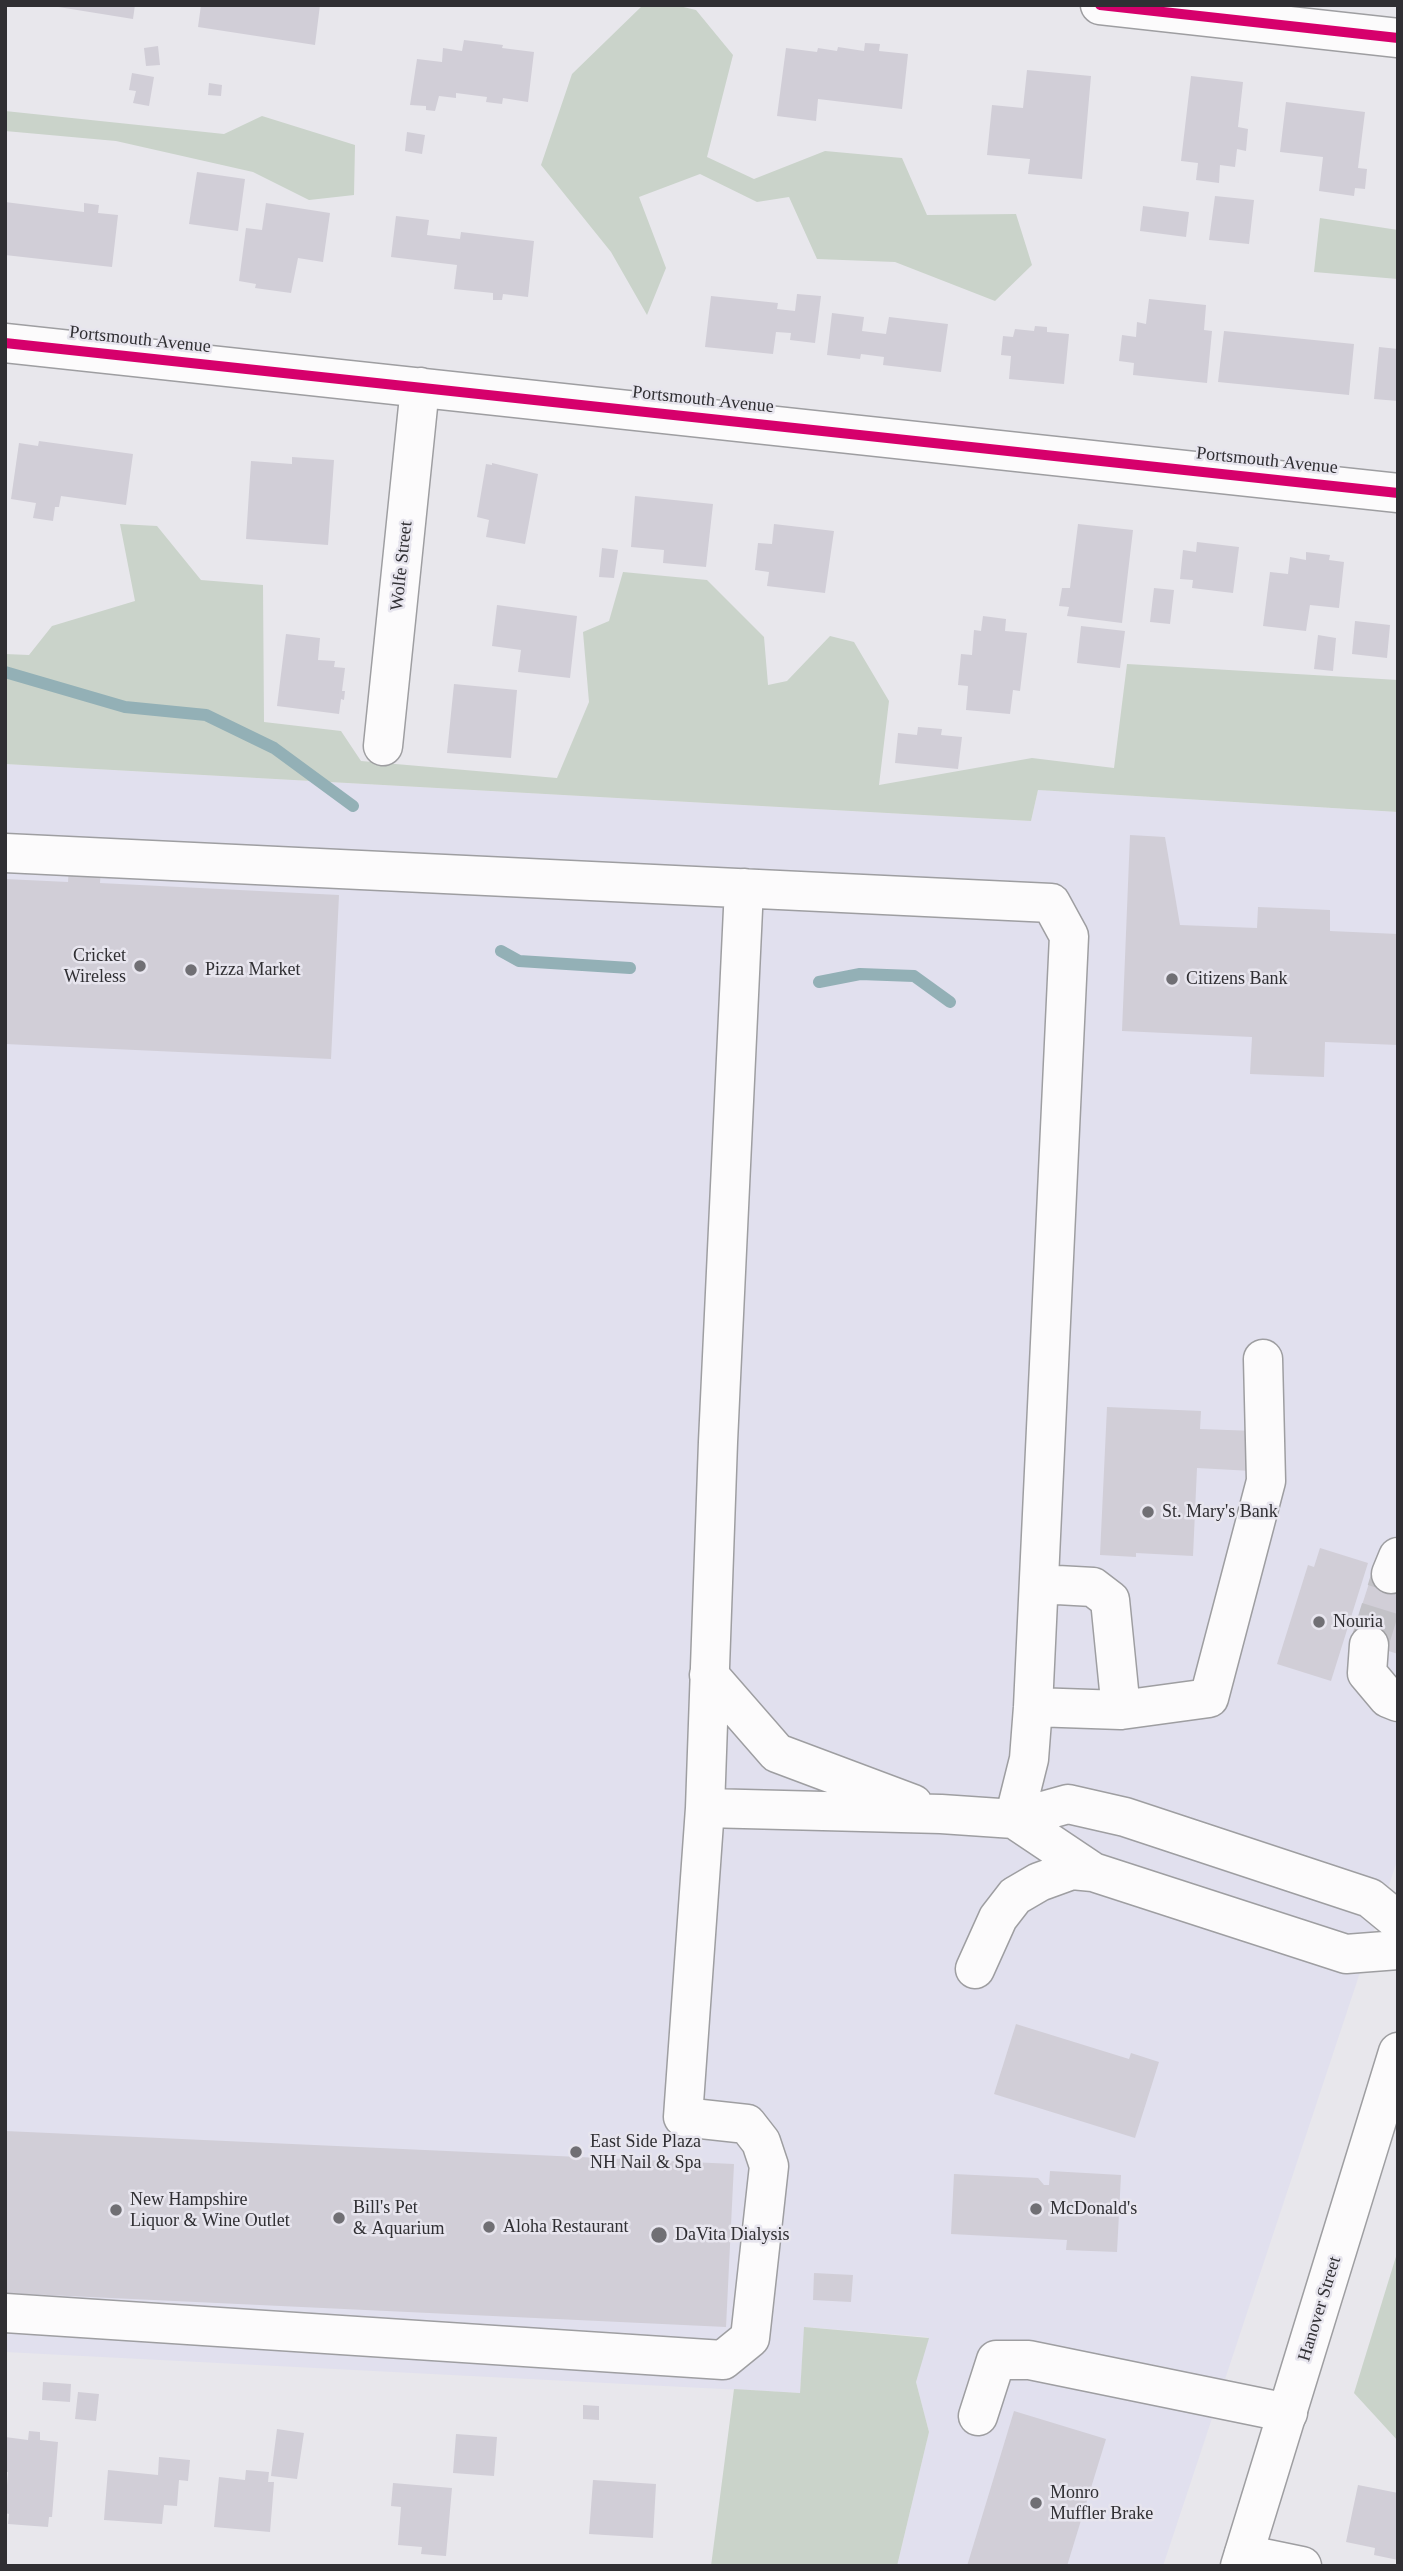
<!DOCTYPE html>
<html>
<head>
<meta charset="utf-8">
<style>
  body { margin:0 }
  #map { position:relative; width:1403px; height:2571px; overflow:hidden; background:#e8e7ec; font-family:Georgia,serif }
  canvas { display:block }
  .frame { position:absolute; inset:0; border:7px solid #302f33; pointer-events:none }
</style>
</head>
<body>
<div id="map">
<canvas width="1403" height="2571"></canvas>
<div class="frame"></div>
</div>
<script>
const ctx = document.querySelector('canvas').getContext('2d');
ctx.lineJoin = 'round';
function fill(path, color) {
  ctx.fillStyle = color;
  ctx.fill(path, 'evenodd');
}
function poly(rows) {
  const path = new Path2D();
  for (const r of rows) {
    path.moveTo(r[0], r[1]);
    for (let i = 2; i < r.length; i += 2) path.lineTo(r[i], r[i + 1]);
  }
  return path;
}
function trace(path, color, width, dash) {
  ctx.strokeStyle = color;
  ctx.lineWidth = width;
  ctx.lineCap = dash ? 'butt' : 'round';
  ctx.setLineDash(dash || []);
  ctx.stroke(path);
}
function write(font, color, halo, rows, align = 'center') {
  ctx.font = font + ' Georgia,serif';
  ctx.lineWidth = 5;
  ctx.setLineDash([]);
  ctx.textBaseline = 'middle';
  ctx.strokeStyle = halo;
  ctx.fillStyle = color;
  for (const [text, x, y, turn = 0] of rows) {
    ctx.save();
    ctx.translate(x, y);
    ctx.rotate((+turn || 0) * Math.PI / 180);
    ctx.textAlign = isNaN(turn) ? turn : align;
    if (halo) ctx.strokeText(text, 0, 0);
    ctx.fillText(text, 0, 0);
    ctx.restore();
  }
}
const commercial = poly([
  [5,764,1031,821,1038,790,1398,812,1398,1858,1163,2566,897,2566,929,2432,916,2382,928,2337,805,2327,800,2393,5,2352]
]);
const green = poly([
  [643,5,675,5,696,10,733,55,707,157,754,179,825,151,902,158,927,215,1016,214,1032,265,995,301,895,262,817,259,789,197,757,202,700,174,639,197,666,268,647,315,611,252,541,165,572,74],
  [5,111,224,134,262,116,355,145,354,195,309,200,253,172,116,141,5,131],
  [1320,218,1398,230,1398,279,1314,272],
  [120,524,157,526,201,580,263,585,264,722,341,731,361,761,557,778,589,702,583,632,609,621,623,572,707,580,764,637,768,685,787,681,830,636,854,642,889,701,879,785,1032,758,1114,768,1127,664,1398,680,1398,812,1038,790,1031,821,5,764,5,654,29,655,52,626,135,601],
  [1398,2250,1398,2441,1354,2393],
  [804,2327,929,2338,916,2382,929,2432,897,2566,711,2566,734,2389,800,2393]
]);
const stream = poly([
  [5,672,125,707,206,715,274,748,353,806],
  [501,951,519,961,630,968],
  [819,982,860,974,914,976,950,1002]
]);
const building = poly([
  [46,5,135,5,133,19],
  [201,5,320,5,315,45,198,27],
  [464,40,503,45,502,48,534,52,528,102,503,98,502,104,486,102,487,97,456,93,456,98,439,96,435,111,426,110,426,106,410,105,417,59,442,62,443,48,462,51],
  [865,43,880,44,879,51,908,54,902,109,818,99,816,121,777,116,786,48,817,52,818,48,837,51,838,47,864,51],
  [158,46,160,65,146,66,144,48],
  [1027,70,1091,76,1082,179,1028,174,1030,159,987,155,992,105,1023,108],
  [132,73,154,77,149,106,133,103,136,91,129,90],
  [1191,76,1243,82,1238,127,1248,129,1246,151,1237,149,1235,167,1220,165,1219,183,1196,180,1198,163,1181,161],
  [209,83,222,85,221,96,208,95],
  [1286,102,1365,112,1358,168,1367,169,1365,189,1355,188,1354,196,1319,191,1323,157,1280,152],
  [407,132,425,135,422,154,405,151],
  [197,172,245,179,238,231,189,224],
  [1215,196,1254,200,1249,244,1209,240],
  [5,202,84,212,84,203,99,205,98,213,118,215,112,267,5,255],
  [266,203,330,213,323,262,298,258,291,293,255,288,256,284,239,281,246,228,262,230],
  [1143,206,1189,212,1186,237,1140,231],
  [396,216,429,220,427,235,460,239,461,232,534,241,528,297,503,294,502,300,493,300,493,293,454,289,457,265,391,257],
  [797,294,821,296,815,343,790,340,791,333,776,332,773,354,705,347,711,296,778,303,777,309,795,311],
  [1149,299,1206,305,1204,330,1212,331,1207,383,1133,375,1134,363,1119,361,1122,335,1136,337,1137,322,1146,324],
  [832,313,864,317,862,331,886,334,889,317,948,324,941,372,883,365,884,357,861,354,860,359,827,355],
  [1035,326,1047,327,1047,332,1069,334,1064,384,1009,379,1011,356,1001,355,1003,336,1013,337,1015,329,1034,331],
  [1224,331,1354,344,1349,395,1218,382],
  [1379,347,1398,349,1398,401,1374,399],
  [39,441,133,454,126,505,61,496,59,507,55,507,53,521,33,518,36,503,11,499,19,443,38,446],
  [292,457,334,460,328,545,246,539,251,461,292,464],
  [492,463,538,474,525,544,486,537,489,520,477,517,486,464,492,465],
  [635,496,713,504,706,567,663,563,664,550,631,547],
  [774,524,834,531,825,593,767,586,769,572,755,570,758,543,772,544],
  [1078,524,1133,530,1122,623,1067,616,1069,607,1059,606,1062,588,1070,588],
  [1197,542,1239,547,1233,593,1192,588,1193,580,1180,579,1183,550,1196,552],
  [602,548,618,550,614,578,599,577],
  [1306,552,1330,555,1329,560,1344,562,1339,608,1310,605,1306,631,1263,626,1270,572,1288,574,1290,557,1306,560],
  [1154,588,1174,590,1170,624,1150,622],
  [497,605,577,616,570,678,518,672,521,650,492,646],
  [983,616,1006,619,1005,631,1027,633,1020,691,1013,690,1010,714,966,710,968,686,958,685,961,654,972,655,974,630,981,631],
  [1355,621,1390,625,1387,658,1352,654],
  [1081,626,1125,631,1120,668,1077,663],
  [286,634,320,638,318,660,335,661,334,667,345,668,342,691,345,691,344,700,341,699,339,714,277,706],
  [1318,635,1336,638,1333,671,1314,669],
  [454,684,517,690,511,758,447,753],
  [918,727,942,729,941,735,962,737,958,769,895,763,898,733,917,735],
  [1130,835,1165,837,1180,925,1257,928,1258,907,1330,910,1330,931,1398,934,1398,1045,1325,1042,1324,1077,1250,1074,1252,1037,1122,1031],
  [69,865,101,867,100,883,339,895,331,1059,5,1044,5,879,68,882],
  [1107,1407,1201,1411,1200,1429,1255,1431,1252,1471,1197,1468,1193,1556,1136,1553,1136,1557,1100,1555],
  [1320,1548,1368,1563,1331,1681,1277,1664,1308,1565,1314,1567],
  [1374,1568,1398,1576,1398,1654,1351,1639],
  [1016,2024,1129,2059,1131,2053,1159,2062,1135,2138,994,2094],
  [5,2131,734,2164,726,2327,5,2293],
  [1050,2171,1121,2175,1117,2252,1066,2250,1067,2240,951,2234,954,2174,1038,2178,1044,2185,1049,2185],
  [814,2273,853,2275,851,2302,813,2300],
  [43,2382,71,2384,70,2402,42,2400],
  [78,2392,99,2394,96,2421,75,2419],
  [583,2405,599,2406,599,2420,583,2419],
  [1014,2411,1106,2439,1067,2566,967,2566],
  [277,2429,304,2433,297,2479,271,2476],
  [29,2431,40,2432,40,2440,58,2442,52,2517,49,2517,48,2527,8,2524,9,2514,5,2513,8,2472,5,2472,5,2437,28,2440],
  [456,2434,497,2437,494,2476,453,2473],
  [159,2457,190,2460,188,2481,179,2480,177,2506,164,2505,162,2524,104,2520,108,2470,158,2475],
  [246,2470,269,2472,268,2482,274,2482,270,2532,214,2527,219,2477,245,2480],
  [593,2480,656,2484,653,2538,589,2534],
  [393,2483,452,2488,446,2556,421,2554,422,2547,398,2545,401,2507,391,2506],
  [1358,2485,1398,2493,1398,2560,1374,2555,1375,2548,1346,2542]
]);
const minorTunnel = poly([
  [1369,1645,1391,1574]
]);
const minor = poly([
  [1100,5,1398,38],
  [5,343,1398,493],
  [383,746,420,387],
  [5,853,1051,903,1069,936,1033,1707,1029,1759,1014,1819],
  [1391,1574,1398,1557],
  [1039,1584,1093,1587,1110,1600,1121,1710],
  [1369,1645,1367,1673,1388,1698,1398,1702],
  [709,1675,777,1753,913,1804],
  [1033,1707,1121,1710,1209,1698,1266,1481,1263,1359],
  [705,1808,941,1814,1014,1819,1068,1804,1125,1817,1370,1898,1398,1921],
  [1014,1819,1093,1872,1346,1954,1398,1950],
  [975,1969,998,1918,1015,1896,1039,1882,1072,1870,1093,1872],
  [5,2313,723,2360,750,2338,769,2166,761,2142,747,2124,683,2117,705,1808,718,1442,744,888],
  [978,2416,996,2360,1029,2360,1288,2413],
  [1244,2554,1302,2566]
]);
const major = poly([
  [1240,2566,1398,2052]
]);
const cycleway = poly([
  [1100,5,1398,38],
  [5,343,1398,493]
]);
const markers = [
  [140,966,7,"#706f74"],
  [191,970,7,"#706f74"],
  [1172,979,7,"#706f74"],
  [1148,1512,7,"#706f74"],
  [1319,1622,7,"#706f74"],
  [576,2152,7,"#706f74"],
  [1036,2209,7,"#706f74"],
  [116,2210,7,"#706f74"],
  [339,2218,7,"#706f74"],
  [489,2227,7,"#706f74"],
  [659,2235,9,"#706f74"],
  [1036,2503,7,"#706f74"]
];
const streetNames = [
  ["Portsmouth Avenue",140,340,6],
  ["Portsmouth Avenue",703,400,6],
  ["Portsmouth Avenue",1267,461,6],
  ["Wolfe Street",402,566,-84],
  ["Hanover Street",1320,2309,-73]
];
const poiNames = [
  ["Cricket",126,956,"right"],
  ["Wireless",126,977,"right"],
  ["Pizza Market",205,970],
  ["Citizens Bank",1186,979],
  ["St. Mary's Bank",1162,1512],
  ["Nouria",1333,1622],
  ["East Side Plaza",590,2142],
  ["NH Nail & Spa",590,2163],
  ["New Hampshire",130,2200],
  ["Liquor & Wine Outlet",130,2221],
  ["Bill's Pet",353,2208],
  ["& Aquarium",353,2229],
  ["McDonald's",1050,2209],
  ["Aloha Restaurant",503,2227],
  ["DaVita Dialysis",675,2235],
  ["Monro",1050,2493],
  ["Muffler Brake",1050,2514]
];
fill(commercial, '#e1e0ee');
fill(green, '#cad3ca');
trace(stream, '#93b0b6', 12);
fill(building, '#d1ced7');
trace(minorTunnel, '#c3c2c7', 38, [38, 19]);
trace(minor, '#9e9ea1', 41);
trace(major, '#9e9ea1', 41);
trace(minor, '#fcfbfc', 38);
trace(major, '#fcfbfc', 38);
trace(cycleway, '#d6006c', 10);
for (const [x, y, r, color] of markers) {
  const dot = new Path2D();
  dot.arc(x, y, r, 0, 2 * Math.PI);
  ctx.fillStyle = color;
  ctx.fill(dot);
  trace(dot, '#e7e5ee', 2.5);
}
write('18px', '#302f33', '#e7e5ee', streetNames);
write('18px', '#302f33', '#e7e5ee', poiNames, 'left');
</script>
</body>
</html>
